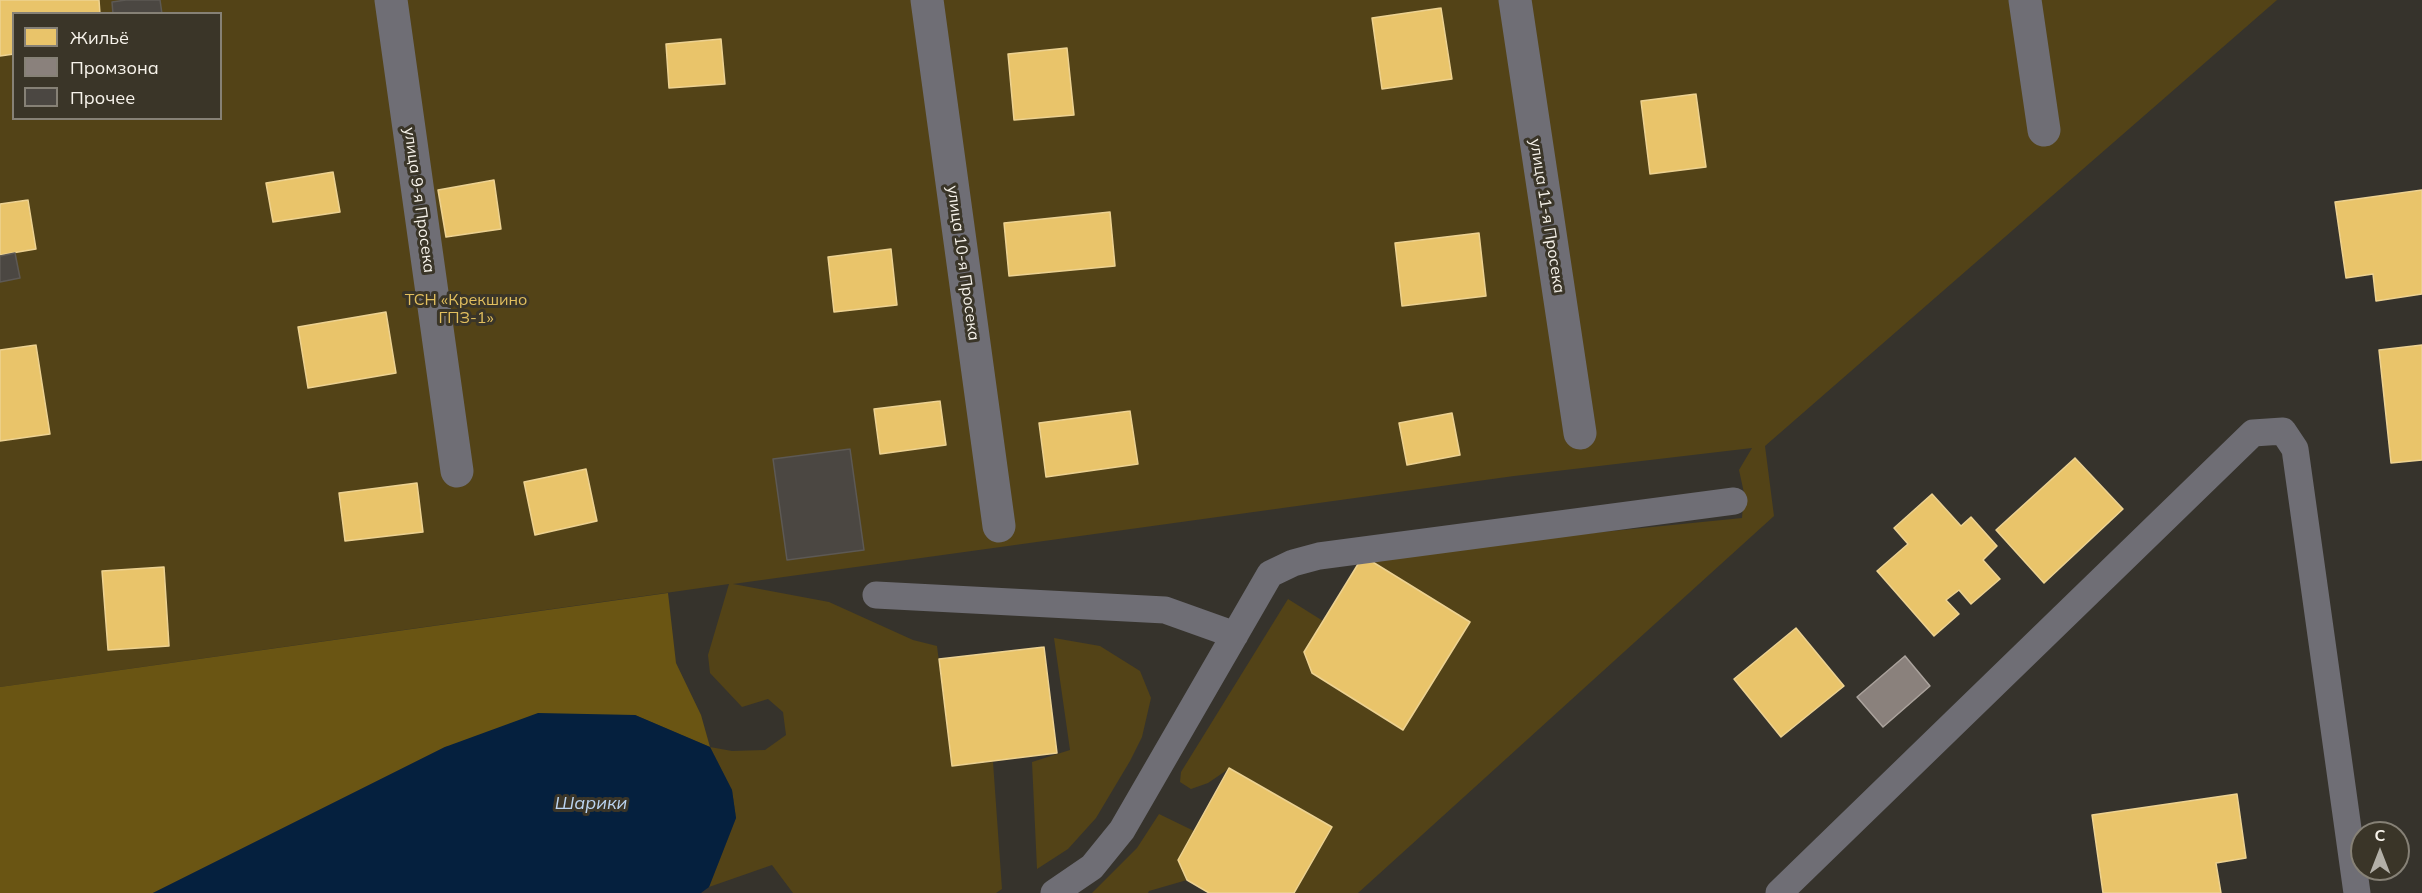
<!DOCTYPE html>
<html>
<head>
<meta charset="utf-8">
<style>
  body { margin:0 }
  #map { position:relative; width:2422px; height:893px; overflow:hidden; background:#36332c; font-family:Mulish,sans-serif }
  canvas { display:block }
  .legend { position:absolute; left:12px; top:12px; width:210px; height:108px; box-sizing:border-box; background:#3a3528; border:2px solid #868176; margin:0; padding:8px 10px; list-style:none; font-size:18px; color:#f7f3eb }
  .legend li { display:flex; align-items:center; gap:12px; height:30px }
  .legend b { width:30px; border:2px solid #868176 }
  .north { position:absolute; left:2350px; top:821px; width:60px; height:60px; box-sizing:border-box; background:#3a3528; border:2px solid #868176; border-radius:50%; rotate:0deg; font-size:16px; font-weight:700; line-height:24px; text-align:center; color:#f7f3eb }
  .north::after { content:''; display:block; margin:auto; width:21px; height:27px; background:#b3b0a8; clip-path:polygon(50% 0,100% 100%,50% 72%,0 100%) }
</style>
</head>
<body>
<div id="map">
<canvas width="2422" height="893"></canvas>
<ul class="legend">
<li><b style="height:16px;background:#e9c46a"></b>Жильё</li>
<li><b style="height:16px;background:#8a817c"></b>Промзона</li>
<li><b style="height:16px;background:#4b4742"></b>Прочее</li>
</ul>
<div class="north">С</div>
</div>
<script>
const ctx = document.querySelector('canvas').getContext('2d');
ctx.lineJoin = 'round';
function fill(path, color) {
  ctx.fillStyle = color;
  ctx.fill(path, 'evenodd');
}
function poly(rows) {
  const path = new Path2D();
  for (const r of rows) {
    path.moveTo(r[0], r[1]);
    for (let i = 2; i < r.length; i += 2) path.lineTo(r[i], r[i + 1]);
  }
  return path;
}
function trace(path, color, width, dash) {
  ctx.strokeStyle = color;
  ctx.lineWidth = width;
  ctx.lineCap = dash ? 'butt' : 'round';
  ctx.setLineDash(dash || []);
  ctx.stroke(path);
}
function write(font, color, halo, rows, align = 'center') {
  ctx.font = font + ' Mulish,sans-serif';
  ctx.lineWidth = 6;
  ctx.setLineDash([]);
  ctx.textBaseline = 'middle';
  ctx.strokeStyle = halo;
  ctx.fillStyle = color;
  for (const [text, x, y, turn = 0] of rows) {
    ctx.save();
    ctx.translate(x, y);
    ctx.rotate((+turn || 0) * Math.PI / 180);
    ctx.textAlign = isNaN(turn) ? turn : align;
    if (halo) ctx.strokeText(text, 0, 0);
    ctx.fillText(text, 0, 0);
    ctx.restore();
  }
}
const green = poly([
  [0,0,2277,0,1765,446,1774,516,1358,893,1294,893,1332,827,1230,768,1208,783,1191,789,1180,782,1181,772,1288,599,1323,621,1304,652,1312,673,1403,730,1470,622,1363,556,1742,518,1744,493,1739,470,1752,448,1514,476,733,584,829,602,913,640,937,646,952,766,993,762,1002,889,996,893,793,893,772,865,709,887,736,818,732,790,710,747,732,751,765,750,786,735,783,712,768,699,742,707,710,673,708,655,729,584,0,687],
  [14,14,220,14,220,118,14,118],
  [1054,638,1100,646,1140,671,1151,698,1142,737,1130,761,1096,818,1068,849,1037,869,1032,762,1070,750],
  [1159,814,1194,831,1178,860,1187,880,1149,891,1148,893,1092,893,1137,848]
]);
const forest = poly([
  [668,593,676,663,701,715,710,747,635,715,445,747,153,893,0,893,0,687]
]);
const water = poly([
  [538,713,635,715,710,747,732,790,736,818,709,887,701,893,153,893,445,747]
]);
const homes = poly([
  [0,0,99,0,100,14,14,14,14,54,0,56,0,0],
  [1441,8,1452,79,1382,89,1372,18,1441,8],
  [721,39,725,84,669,88,666,44,721,39],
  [1067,48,1074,115,1014,120,1008,54,1067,48],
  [1696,94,1706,167,1650,174,1641,101,1696,94],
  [333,172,340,212,273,222,266,183,333,172],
  [494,180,501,229,446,237,438,190,494,180],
  [2422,190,2422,294,2376,301,2373,274,2346,278,2335,202,2422,190],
  [28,200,36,249,0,255,0,204,28,200],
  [1110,212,1115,266,1009,276,1004,223,1110,212],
  [1479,233,1486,296,1402,306,1395,243,1479,233],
  [891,249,897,305,834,312,828,257,891,249],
  [386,312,396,373,308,388,298,327,386,312],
  [36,345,50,434,0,441,0,350,36,345],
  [2422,345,2422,460,2391,463,2379,350,2422,345],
  [940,401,946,445,880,454,874,409,940,401],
  [1130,411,1138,464,1046,477,1039,423,1130,411],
  [1452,413,1460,455,1407,465,1399,423,1452,413],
  [2075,458,2123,509,2044,583,1996,530,2075,458],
  [586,469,597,521,535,535,524,482,586,469],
  [417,483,423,532,345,541,339,493,417,483],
  [1932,494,1961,526,1971,517,1997,546,1983,560,2000,579,1971,604,1959,590,1946,600,1959,614,1934,636,1877,571,1908,544,1894,528,1932,494],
  [1363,556,1470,622,1403,730,1312,673,1304,652,1363,556],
  [164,567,169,646,108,650,102,571,164,567],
  [1796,628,1844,686,1781,737,1734,679,1796,628],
  [1044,647,1057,753,952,766,939,659,1044,647],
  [1229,768,1332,827,1294,893,1209,893,1187,880,1178,860,1229,768],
  [2237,794,2246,858,2216,863,2221,893,2103,893,2092,815,2237,794]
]);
const industry = poly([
  [1905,656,1930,686,1883,727,1857,697,1905,656]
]);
const building = poly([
  [126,0,160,0,162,14,113,14,112,2,126,0],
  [15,253,20,278,0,282,0,256,15,253],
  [850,449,864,550,787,560,773,459,850,449]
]);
const service = poly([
  [876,595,1165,610,1235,635],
  [1054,893,1092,867,1122,830,1270,574,1293,563,1319,556,1734,501],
  [1779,893,2253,433,2283,431,2295,449,2357,893]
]);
const minor = poly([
  [391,0,457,471],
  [927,0,999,526],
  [1515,0,1580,433],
  [2025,0,2044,130]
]);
const streetNames = [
  ["улица 9-я Просека",419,200,82],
  ["улица 11-я Просека",1547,216,81],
  ["улица 10-я Просека",963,263,82]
];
const parkNames = [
  ["ТСН «Крекшино",466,300],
  ["ГПЗ-1»",466,318]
];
const waterNames = [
  ["Шарики",591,804]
];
fill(green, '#534317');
fill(forest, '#6a5513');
fill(water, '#05203e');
fill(homes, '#e9c46a');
trace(homes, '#edd291', 1.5);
fill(industry, '#8a817c');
trace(industry, '#aba39d', 1.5);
fill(building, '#4b4742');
trace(building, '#5d5954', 1.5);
trace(service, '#6f6e75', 27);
trace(minor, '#6f6e75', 33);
write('16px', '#f7f3eb', '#3a3528', streetNames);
write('16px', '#e2bf5e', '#3a3528', parkNames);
write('italic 18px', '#bbd4f1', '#3a3528', waterNames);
</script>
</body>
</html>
